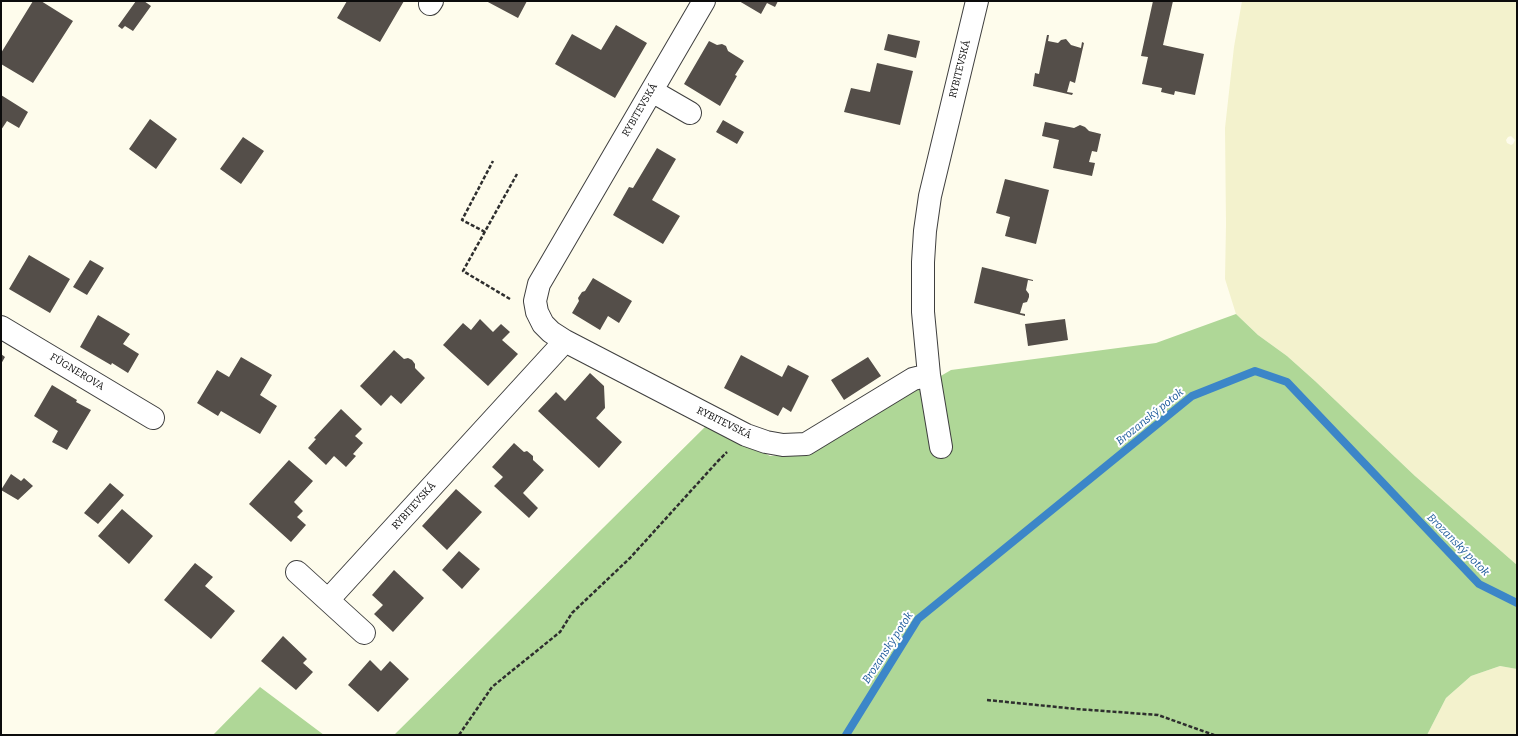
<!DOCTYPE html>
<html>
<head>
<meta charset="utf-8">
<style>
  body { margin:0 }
  #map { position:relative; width:1518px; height:736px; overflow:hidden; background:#fefcec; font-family:Bitter,serif }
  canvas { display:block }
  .frame { position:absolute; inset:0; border:2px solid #0c0c0c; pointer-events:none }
</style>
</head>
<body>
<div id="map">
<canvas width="1518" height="736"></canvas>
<div class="frame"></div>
</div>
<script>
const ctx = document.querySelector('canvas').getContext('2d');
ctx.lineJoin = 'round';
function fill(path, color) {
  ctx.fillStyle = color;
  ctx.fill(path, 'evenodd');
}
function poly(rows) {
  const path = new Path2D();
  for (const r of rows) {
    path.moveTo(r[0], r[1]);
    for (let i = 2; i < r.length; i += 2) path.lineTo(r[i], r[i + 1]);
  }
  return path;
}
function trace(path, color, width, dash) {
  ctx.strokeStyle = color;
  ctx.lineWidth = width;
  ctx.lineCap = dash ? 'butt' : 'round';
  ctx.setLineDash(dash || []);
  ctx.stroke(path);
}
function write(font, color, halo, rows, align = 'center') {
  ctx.font = font + ' Bitter,serif';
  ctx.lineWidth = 4;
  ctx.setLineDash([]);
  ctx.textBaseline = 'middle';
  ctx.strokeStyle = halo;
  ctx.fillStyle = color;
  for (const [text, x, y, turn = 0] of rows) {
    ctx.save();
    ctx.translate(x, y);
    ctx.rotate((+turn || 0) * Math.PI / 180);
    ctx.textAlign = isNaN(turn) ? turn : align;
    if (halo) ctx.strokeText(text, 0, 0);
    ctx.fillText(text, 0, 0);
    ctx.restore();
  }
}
const farmland = poly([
  [1242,1,1517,1,1517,565,1415,476,1315,381,1287,356,1258,335,1236,314,1225,279,1226,224,1225,128,1234,47],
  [1511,136,1515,140,1513,144,1511,145,1507,143,1506,140,1508,137],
  [1500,666,1517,669,1517,735,1427,735,1446,698,1471,676]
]);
const forest = poly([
  [1236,314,1258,335,1287,356,1315,381,1415,476,1517,565,1517,669,1500,666,1471,676,1446,698,1427,735,394,735,708,424,770,456,807,454,951,370,1156,343],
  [260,687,324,735,213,735]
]);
const stream = poly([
  [846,735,918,619,1192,396,1255,371,1287,382,1479,584,1517,603]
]);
const building = poly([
  [33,1,41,1,73,21,33,83,1,64,1,53],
  [136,1,144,1,151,6,133,31,125,26,122,29,118,26],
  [347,1,404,1,380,42,337,18],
  [486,1,527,1,518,18],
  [739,1,778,1,775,7,767,3,761,14],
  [1153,1,1173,1,1163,45,1204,54,1195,95,1175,91,1174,95,1161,92,1162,88,1142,84,1148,57,1141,56],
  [616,25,647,43,615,98,555,64,572,34,601,50],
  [888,34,920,41,916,58,884,50],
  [1047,35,1049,35,1048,41,1058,43,1061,40,1066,39,1071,45,1081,48,1082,42,1084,43,1075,83,1070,81,1067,92,1073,93,1072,95,1033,86,1035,73,1039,74],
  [709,41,717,45,722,44,726,46,728,51,744,61,735,75,737,76,720,106,684,84],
  [877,63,913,71,900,125,844,112,851,88,870,92],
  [1,95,28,112,19,128,7,121,1,130],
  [150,119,177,139,156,169,129,149],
  [723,120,744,132,737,144,716,132],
  [1045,122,1074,128,1080,125,1085,127,1089,131,1101,134,1097,152,1092,151,1089,162,1095,163,1092,176,1053,168,1059,140,1042,136],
  [243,137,264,151,241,184,220,169],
  [657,148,676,159,652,200,680,216,663,244,613,215,629,187,633,188],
  [1005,179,1049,190,1036,244,1005,236,1010,217,996,213],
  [29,255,70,279,50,313,9,289],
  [90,260,104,268,87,295,73,287],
  [982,267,1033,280,1033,281,1028,280,1026,290,1029,294,1029,297,1027,302,1023,303,1020,313,1025,314,1025,316,974,303],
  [593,278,632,301,619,323,608,316,600,330,572,313,579,301,578,298,582,292,585,291],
  [98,315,130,334,123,344,139,354,128,373,112,363,111,365,80,347],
  [480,319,493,332,501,324,510,332,502,340,518,354,488,386,443,345,463,323,471,330],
  [1065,319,1068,340,1028,346,1025,324],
  [394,350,404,359,408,358,412,360,415,364,415,368,425,378,401,404,391,395,381,406,360,386],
  [1,354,5,357,1,364],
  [741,355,782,377,788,365,809,376,791,412,783,407,778,416,724,388],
  [241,357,272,375,260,395,277,406,260,434,221,411,218,416,197,403,217,370,229,377],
  [868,357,881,376,844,400,831,380],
  [590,373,604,386,605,408,596,418,622,442,599,468,538,411,556,392,565,401],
  [52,385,77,400,76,402,91,410,67,450,52,442,58,431,34,416],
  [341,409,362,429,355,436,363,443,353,454,356,456,346,467,334,456,326,465,308,448,316,439,314,438],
  [514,443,524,452,527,451,533,456,533,460,544,470,523,493,538,508,529,518,494,486,503,477,492,467],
  [289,460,313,481,294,502,303,511,297,517,306,525,291,542,249,504],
  [11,474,21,481,24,478,33,486,18,500,1,490],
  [110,483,124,495,98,524,84,513],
  [456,489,482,512,447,550,422,526],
  [122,509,153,536,129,564,98,536],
  [459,551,480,569,462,589,442,570],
  [195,563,213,577,205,586,235,611,211,639,164,600],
  [394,570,424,598,393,632,374,614,383,605,372,595],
  [283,636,307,659,303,663,313,672,296,690,261,661],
  [370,660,381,671,390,661,409,679,378,712,348,685]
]);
const path = poly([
  [485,232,462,220,493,161],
  [510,299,463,271,517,174],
  [987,700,1077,709,1158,715,1214,735],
  [459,735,492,687,560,632,572,613,630,558,718,461,727,452]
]);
const minor = poly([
  [704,1,539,284,535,301,537,312,543,324,551,332,565,341,746,435,766,442,783,445,806,444,913,379,929,375],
  [430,4,432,1],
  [652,91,690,113],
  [1,327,153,418],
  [941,447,929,375,923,312,923,262,925,231,930,196,977,1],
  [297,572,364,633],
  [328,600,565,341]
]);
const streetNames = [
  ["RYBITEVSKÁ",960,69,-76],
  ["RYBITEVSKÁ",640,110,-60],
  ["FÜGNEROVA",77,372,31],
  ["RYBITEVSKÁ",724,423,26],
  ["RYBITEVSKÁ",414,506,-48]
];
const waterNames = [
  ["Brozanský potok",1150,417,-39],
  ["Brozanský potok",1458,545,45],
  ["Brozanský potok",888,648,-57]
];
fill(farmland, '#f3f2cd');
fill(forest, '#afd797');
trace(stream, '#3c86c8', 8);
fill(building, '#544e49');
trace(minor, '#3f3f3f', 24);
trace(path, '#2e2e2e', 2.5, [4, 2]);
trace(minor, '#fff', 22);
write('10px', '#0c0c0c', '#fff', streetNames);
write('italic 11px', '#1a5899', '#fff', waterNames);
</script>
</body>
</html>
